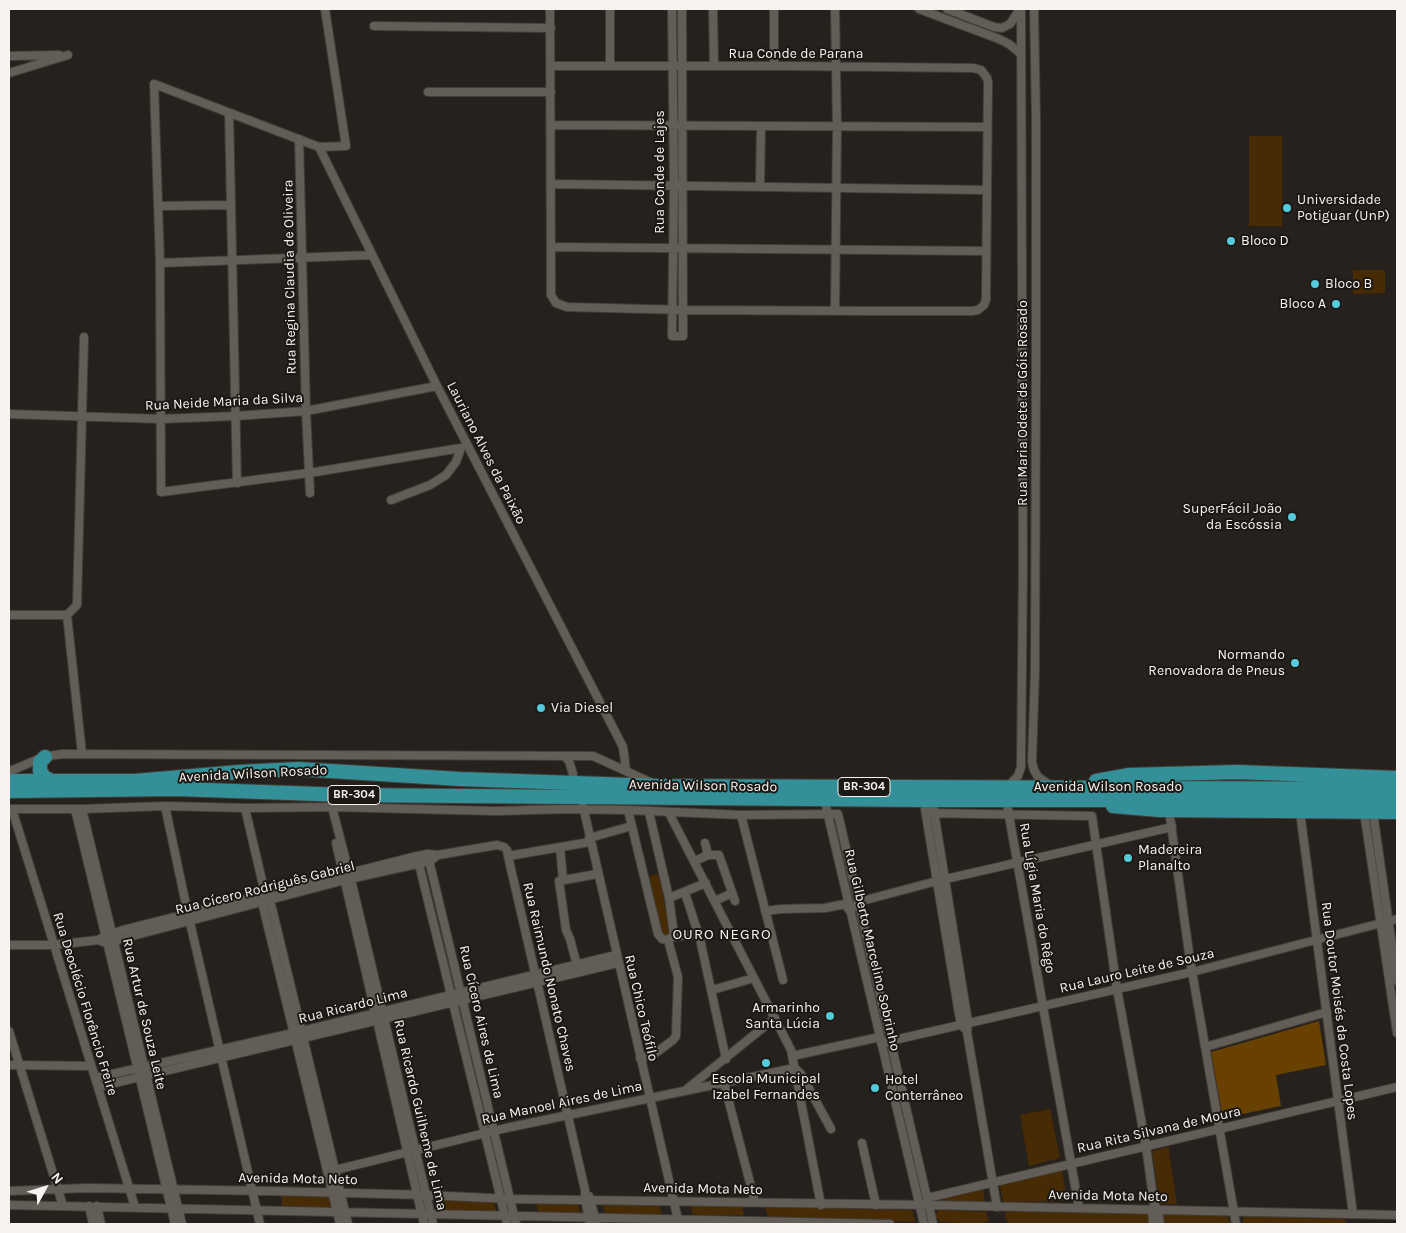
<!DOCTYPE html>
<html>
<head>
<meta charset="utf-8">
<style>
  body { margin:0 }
  #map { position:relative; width:1406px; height:1233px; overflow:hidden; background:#26211c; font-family:Karla,sans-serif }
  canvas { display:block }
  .frame { position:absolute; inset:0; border:10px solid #f7f3f0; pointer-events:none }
  .north { position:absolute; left:20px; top:1163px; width:50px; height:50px; -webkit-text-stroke:4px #1c1813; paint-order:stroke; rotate:51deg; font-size:14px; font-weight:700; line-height:20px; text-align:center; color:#f7f3f0 }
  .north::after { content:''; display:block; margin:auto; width:18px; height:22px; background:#f7f3f0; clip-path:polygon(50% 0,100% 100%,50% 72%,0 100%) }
</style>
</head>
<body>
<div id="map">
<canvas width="1406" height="1233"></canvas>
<div class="frame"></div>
<div class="north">N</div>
</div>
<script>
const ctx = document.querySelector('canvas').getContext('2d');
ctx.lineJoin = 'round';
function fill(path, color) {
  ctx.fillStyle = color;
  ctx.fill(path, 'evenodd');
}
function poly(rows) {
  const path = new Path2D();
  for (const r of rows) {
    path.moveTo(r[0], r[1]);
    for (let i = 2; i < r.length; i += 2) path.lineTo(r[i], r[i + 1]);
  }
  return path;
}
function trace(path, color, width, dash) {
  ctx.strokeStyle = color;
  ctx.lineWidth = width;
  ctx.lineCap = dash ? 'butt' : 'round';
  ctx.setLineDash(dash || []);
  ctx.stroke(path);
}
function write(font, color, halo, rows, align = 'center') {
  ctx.font = font + ' Karla,sans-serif';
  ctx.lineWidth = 4;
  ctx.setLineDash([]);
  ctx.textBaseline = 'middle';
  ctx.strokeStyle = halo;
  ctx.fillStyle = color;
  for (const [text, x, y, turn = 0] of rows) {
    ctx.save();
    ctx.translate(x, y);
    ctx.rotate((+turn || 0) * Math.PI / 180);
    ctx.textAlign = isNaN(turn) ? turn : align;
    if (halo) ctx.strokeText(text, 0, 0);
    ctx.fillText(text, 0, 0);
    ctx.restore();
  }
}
const green = poly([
  [1249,136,1282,136,1282,226,1249,226],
  [1353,270,1385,270,1385,293,1353,294],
  [659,874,670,933,667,936,662,935,649,876],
  [1050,1109,1060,1158,1029,1166,1020,1115],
  [1169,1147,1169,1152,1177,1204,1160,1204,1152,1151],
  [1062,1170,1067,1201,1003,1202,1000,1185],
  [983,1188,985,1203,942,1202,942,1198],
  [281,1194,330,1196,333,1210,282,1207],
  [443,1200,494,1202,496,1211,445,1211],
  [536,1203,578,1204,580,1213,538,1212],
  [602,1203,659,1204,662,1215,605,1213],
  [690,1204,742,1205,744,1215,693,1215],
  [765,1207,912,1210,915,1222,768,1217],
  [939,1210,986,1212,989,1220,984,1224,940,1222,935,1215],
  [1008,1211,1144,1213,1148,1213,1152,1217,1151,1224,1008,1223,1005,1217,1005,1213],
  [1162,1213,1223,1216,1228,1217,1230,1224,1164,1224],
  [1246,1216,1343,1219,1345,1220,1347,1224,1243,1224,1243,1219]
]);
const forest = poly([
  [1319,1021,1326,1065,1276,1075,1281,1106,1223,1118,1211,1052]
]);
const minor = poly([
  [325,9,346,146,319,147,154,84,160,263,161,492,309,473,461,448,456,462,446,475,430,485,391,500],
  [550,9,551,285,551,295,556,303,567,307,685,310,875,311,972,311,978,310,984,305,986,300,988,82,987,78,981,70,973,68,789,66,551,66],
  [672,9,674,185,672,336,683,336,682,9],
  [713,9,714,66],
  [835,9,837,126,835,310],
  [919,9,999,39,1009,44,1021,54],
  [947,9,994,27,1002,28,1010,24,1020,9],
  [1034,9,1036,119,1036,370,1035,670,1032,762,1034,770,1038,777,1050,785],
  [374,26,551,28],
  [9,56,59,55],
  [610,66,610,9],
  [774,66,774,9],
  [9,73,68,55],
  [428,92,551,92],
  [229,113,237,483],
  [552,125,987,127],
  [299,139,306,411,310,493],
  [319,147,437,386,623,747,626,770],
  [552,184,987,190],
  [760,186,761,126],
  [158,206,231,205],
  [551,247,986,251],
  [160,263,372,255],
  [9,414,161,419,236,416,306,411,437,386],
  [9,615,67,615],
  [67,615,77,605,84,337],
  [67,615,82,754],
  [564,756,569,761,573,774,572,779,567,783],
  [9,770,13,770,43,757,62,754,593,756,652,783],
  [1007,787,1018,776,1021,767,1023,563,1021,9],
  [824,798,924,1224],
  [932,799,968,1022,967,1032,997,1207],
  [1006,799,1079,1208],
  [165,806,188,914,260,1224],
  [583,806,679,1224],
  [332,807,353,888,433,1224],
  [245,808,263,885,270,900,348,1224],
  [9,809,82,809,165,806,245,808,332,807,496,811,566,809,628,810,741,815,838,814,933,1224],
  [12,809,135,1207],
  [75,809,175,1224],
  [82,809,182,1224],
  [925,809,959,1014,961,1024,964,1028],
  [628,810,658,934,662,939,668,940,674,935,669,898,649,812],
  [1169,810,1190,960,1236,1224],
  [1300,812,1353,1214],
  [1364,812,1397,1033],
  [1373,812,1397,981],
  [669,813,791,1050,821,1205],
  [926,813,1092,816,1117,989,1146,1146,1154,1204,1158,1210,1160,1224],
  [741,815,783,980],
  [589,838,632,826],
  [336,843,424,1224],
  [705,843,708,855],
  [560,847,563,880],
  [428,856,516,1224],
  [508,856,590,842],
  [418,860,507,1224],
  [695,861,708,855,719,855,735,901],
  [685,893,700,939,726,1059],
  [261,898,340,1224],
  [669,898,706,883],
  [715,901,732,893],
  [856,906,858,902,937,881,1172,827],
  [765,911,781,909,825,908,845,904,849,910],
  [672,937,698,934],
  [98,940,105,936,123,930,417,856,428,854,438,855,497,845,504,847,507,850,508,856,585,1190,585,1199,590,1224],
  [9,945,54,945,98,940,106,943,345,880,430,861,438,855],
  [578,969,570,939,566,930,559,881,597,874],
  [712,990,754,978],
  [9,1031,63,1206],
  [881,1043,1192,972,1397,919],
  [1205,1047,1327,1012],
  [792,1056,880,1037],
  [640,1058,653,1055,673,1040,676,1036,678,977,668,940],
  [9,1065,91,1066],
  [795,1068,801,1074,831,1129],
  [95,1078,302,1031,616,955],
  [724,1083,755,1202],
  [98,1087,618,963],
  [687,1089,775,1018],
  [862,1143,876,1205],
  [335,1170,506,1128,795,1068],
  [9,1191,88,1188,271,1191,426,1195,510,1199,929,1205,1397,1215],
  [589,1196,597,1224],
  [927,1198,1397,1087],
  [9,1205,890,1224],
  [89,1206,93,1224],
  [97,1206,101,1224],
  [1153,1224,1152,1210,1154,1206]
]);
const trunk = poly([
  [45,757,40,762,40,771,45,778,53,781],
  [9,781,135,781,239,772,298,769,460,779,659,786,1397,789],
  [1096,781,1129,775,1237,772,1397,778],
  [9,791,177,789,346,795,581,797,924,800,1397,800],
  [1113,806,1159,810,1397,812]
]);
const markers = [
  [1287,208,5,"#53cbda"],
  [1231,241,5,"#53cbda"],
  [1315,284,5,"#53cbda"],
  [1336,304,5,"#53cbda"],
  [1292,517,5,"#53cbda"],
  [1295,663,5,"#53cbda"],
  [541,708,5,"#53cbda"],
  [1128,858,5,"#53cbda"],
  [830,1016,5,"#53cbda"],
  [766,1063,5,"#53cbda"],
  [875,1088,5,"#53cbda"]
];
const shields = [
  [864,787,52],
  [354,795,52]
];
const shieldNames = [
  ["BR-304",864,787],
  ["BR-304",354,795]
];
const streetNames = [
  ["Rua Conde de Parana",796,54],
  ["Rua Conde de Lajes",660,172,-90],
  ["Rua Regina Claudia de Oliveira",290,277,-91],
  ["Rua Neide Maria da Silva",224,402,-3],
  ["Rua Maria Odete de Góis Rosado",1023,403,-90],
  ["Lauriano Alves da Paixão",486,453,63],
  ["Avenida Wilson Rosado",253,774,-3],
  ["Avenida Wilson Rosado",703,786,1],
  ["Avenida Wilson Rosado",1108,787],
  ["Rua Cícero Rodriguês Gabriel",265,888,-14],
  ["Rua Lígia Maria do Rêgo",1037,898,80],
  ["Rua Gilberto Marcelino Sobrinho",872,950,77],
  ["Rua Lauro Leite de Souza",1137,971,-13],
  ["Rua Raimundo Nonato Chaves",549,977,77],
  ["Rua Deoclécio Florêncio Freire",85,1004,73],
  ["Rua Ricardo Lima",353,1006,-14],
  ["Rua Chico Teófilo",641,1008,77],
  ["Rua Doutor Moisés da Costa Lopes",1339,1011,83],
  ["Rua Artur de Souza Leite",144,1014,77],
  ["Rua Cícero Aires de Lima",481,1022,77],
  ["Rua Manoel Aires de Lima",562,1103,-12],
  ["Rua Ricardo Guilheme de Lima",420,1115,77],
  ["Rua Rita Silvana de Moura",1159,1130,-13],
  ["Avenida Mota Neto",298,1179,1],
  ["Avenida Mota Neto",703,1189,1],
  ["Avenida Mota Neto",1108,1196,1]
];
const poiNames = [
  ["Universidade",1297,200],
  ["Potiguar (UnP)",1297,216],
  ["Bloco D",1241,241],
  ["Bloco B",1325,284],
  ["Bloco A",1326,304,"right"],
  ["SuperFácil João",1282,509,"right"],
  ["da Escóssia",1282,525,"right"],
  ["Normando",1285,655,"right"],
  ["Renovadora de Pneus",1285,671,"right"],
  ["Via Diesel",551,708],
  ["Madereira",1138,850],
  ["Planalto",1138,866],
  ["Armarinho",820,1008,"right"],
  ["Santa Lúcia",820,1024,"right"],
  ["Escola Municipal",766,1079,"center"],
  ["Izabel Fernandes",766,1095,"center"],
  ["Hotel",885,1080],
  ["Conterrâneo",885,1096]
];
const neighbourhoodNames = [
  ["OURO NEGRO",722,935]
];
fill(green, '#472b04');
fill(forest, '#684000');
trace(minor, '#423e39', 10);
trace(trunk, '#423e39', 16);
trace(minor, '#635d57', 8);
trace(trunk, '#349098', 14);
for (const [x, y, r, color] of markers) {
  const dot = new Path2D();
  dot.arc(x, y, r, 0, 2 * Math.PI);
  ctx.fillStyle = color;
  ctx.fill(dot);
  trace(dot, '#1c1813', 2);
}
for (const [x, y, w] of shields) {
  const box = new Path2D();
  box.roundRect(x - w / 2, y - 9.5, w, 19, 4);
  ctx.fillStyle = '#1c1813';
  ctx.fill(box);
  trace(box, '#f7f3f0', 1);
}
write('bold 12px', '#f7f3f0', null, shieldNames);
write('14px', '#f7f3f0', '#1c1813', streetNames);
write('14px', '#f7f3f0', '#1c1813', poiNames, 'left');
ctx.letterSpacing = '1px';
write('15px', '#f7f3f0', '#1c1813', neighbourhoodNames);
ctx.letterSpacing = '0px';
</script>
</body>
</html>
